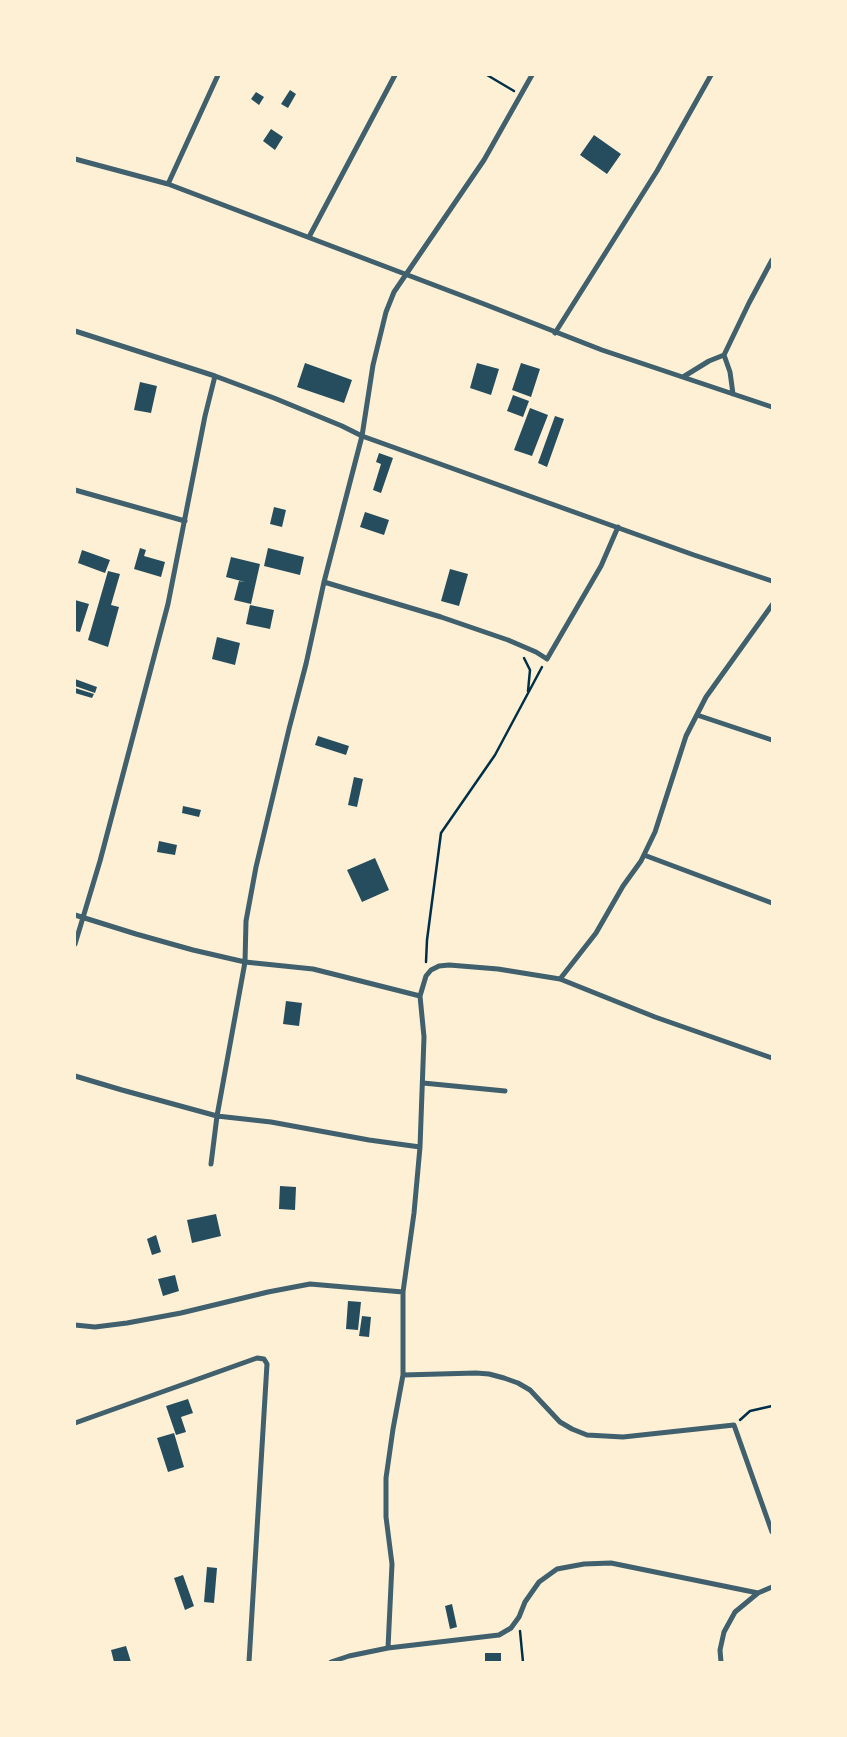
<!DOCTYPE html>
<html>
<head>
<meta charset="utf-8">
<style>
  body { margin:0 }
  #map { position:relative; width:847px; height:1737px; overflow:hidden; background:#fdf0d5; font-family:"DM Sans",sans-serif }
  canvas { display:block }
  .frame { position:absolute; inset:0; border:76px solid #fdf0d5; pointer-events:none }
</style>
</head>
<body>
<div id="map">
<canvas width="847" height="1737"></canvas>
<div class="frame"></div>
</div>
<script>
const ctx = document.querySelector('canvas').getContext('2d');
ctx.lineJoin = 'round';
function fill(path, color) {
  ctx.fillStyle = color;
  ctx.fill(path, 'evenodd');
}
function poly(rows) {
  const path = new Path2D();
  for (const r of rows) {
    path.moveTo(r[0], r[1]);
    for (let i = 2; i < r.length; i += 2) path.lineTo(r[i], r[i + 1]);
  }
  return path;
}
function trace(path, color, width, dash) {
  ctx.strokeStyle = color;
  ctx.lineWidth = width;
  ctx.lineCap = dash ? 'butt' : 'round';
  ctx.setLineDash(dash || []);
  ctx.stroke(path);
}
const building = poly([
  [290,90,296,94,288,108,281,104],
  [256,92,264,97,259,105,251,99],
  [271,129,283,137,275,150,263,141],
  [594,135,621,154,607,174,580,155],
  [305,363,352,380,344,403,297,387],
  [477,363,499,369,491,395,470,388],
  [521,363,540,369,531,397,512,390],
  [140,382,157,386,151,413,134,410],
  [513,395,529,401,523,417,507,411],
  [530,408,548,415,532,456,514,450],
  [555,416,564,419,547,467,538,463],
  [379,453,393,458,381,493,373,490,381,464,376,462],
  [274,507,286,510,282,527,270,524],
  [365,512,389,520,384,535,360,527],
  [140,548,146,550,144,556,165,562,161,577,134,569],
  [268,548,304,557,300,575,264,566],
  [82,550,110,560,105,573,78,563],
  [231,557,260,564,251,604,234,600,239,581,245,582,226,577],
  [450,569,468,574,459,606,441,601],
  [108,571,120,574,111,605,119,607,108,647,88,640],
  [75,600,89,604,80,632,75,631],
  [250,605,274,610,270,629,246,624],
  [217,637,240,643,235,665,212,659],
  [75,679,97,687,95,693,75,686],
  [75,688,94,694,92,698,75,693],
  [318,736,349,746,346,755,315,745],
  [354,777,363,779,357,807,348,805],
  [183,806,201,810,199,817,182,813],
  [159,841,177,845,175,855,157,852],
  [375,858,389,890,362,902,347,870],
  [286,1001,302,1003,299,1026,283,1024],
  [280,1186,296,1187,295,1210,279,1209],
  [216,1214,221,1236,192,1243,187,1220],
  [156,1235,161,1252,152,1255,147,1239],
  [175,1275,179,1291,163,1296,158,1279],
  [348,1301,361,1302,358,1330,346,1329],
  [362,1316,371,1317,369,1337,359,1336],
  [188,1399,193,1413,181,1417,186,1432,176,1435,166,1406],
  [174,1433,184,1467,168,1472,157,1438],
  [207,1567,217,1568,214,1603,204,1602],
  [183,1575,194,1606,185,1610,174,1578],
  [452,1604,457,1627,450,1629,445,1606],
  [126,1646,131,1662,114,1662,111,1650],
  [485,1653,501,1653,501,1662,485,1662]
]);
const path = poly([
  [487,75,514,91],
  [524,658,530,670,528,691],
  [426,962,427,940,441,833,495,755,542,667],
  [740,1420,750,1411,772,1406],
  [520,1631,523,1662]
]);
const minor = poly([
  [75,159,168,184,484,304,602,350,772,407],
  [168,184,218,75],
  [309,237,395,75],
  [75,331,215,376,274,398,342,426,362,436,694,555,772,581],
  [555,333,657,171,711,75],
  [683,377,709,361,724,355],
  [733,394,730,372,724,355,749,303,772,260],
  [75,490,185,521],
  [324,582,441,617,508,640,536,652,547,659,601,566,618,527],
  [697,715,772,740],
  [644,855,772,903],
  [75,915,136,934,193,950,245,962,313,969,333,974,420,996,424,1037,420,1147,414,1213,403,1292,403,1375,393,1429,386,1478,386,1517,392,1564,388,1648],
  [75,944,100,861,168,604,205,416,215,376],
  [560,979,596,933,623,886,641,861,655,832,686,736,706,697,772,605],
  [420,996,426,976,431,970,439,966,449,965,498,969,560,979,655,1017,772,1058],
  [75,1076,122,1090,217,1116,271,1122,369,1140,420,1147],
  [423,1083,505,1091],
  [211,1164,217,1116,245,962,246,921,256,867,289,729,306,664,324,582,362,436,373,365,386,312,394,292,484,160,532,75],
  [75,1325,95,1327,127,1323,181,1313,268,1292,310,1284,403,1292],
  [403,1375,476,1373,489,1374,504,1378,518,1383,530,1390,560,1422,572,1429,587,1435,623,1437,734,1425,772,1532],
  [75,1423,257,1358,264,1359,267,1364,249,1662],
  [331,1662,349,1656,388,1648,499,1635,511,1628,519,1617,525,1602,539,1582,557,1569,584,1564,611,1563,758,1593],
  [721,1662,720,1650,724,1632,735,1612,758,1593,772,1587]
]);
fill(building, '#264d5e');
trace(path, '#003049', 2.5);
trace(minor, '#3f606c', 5);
</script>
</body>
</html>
